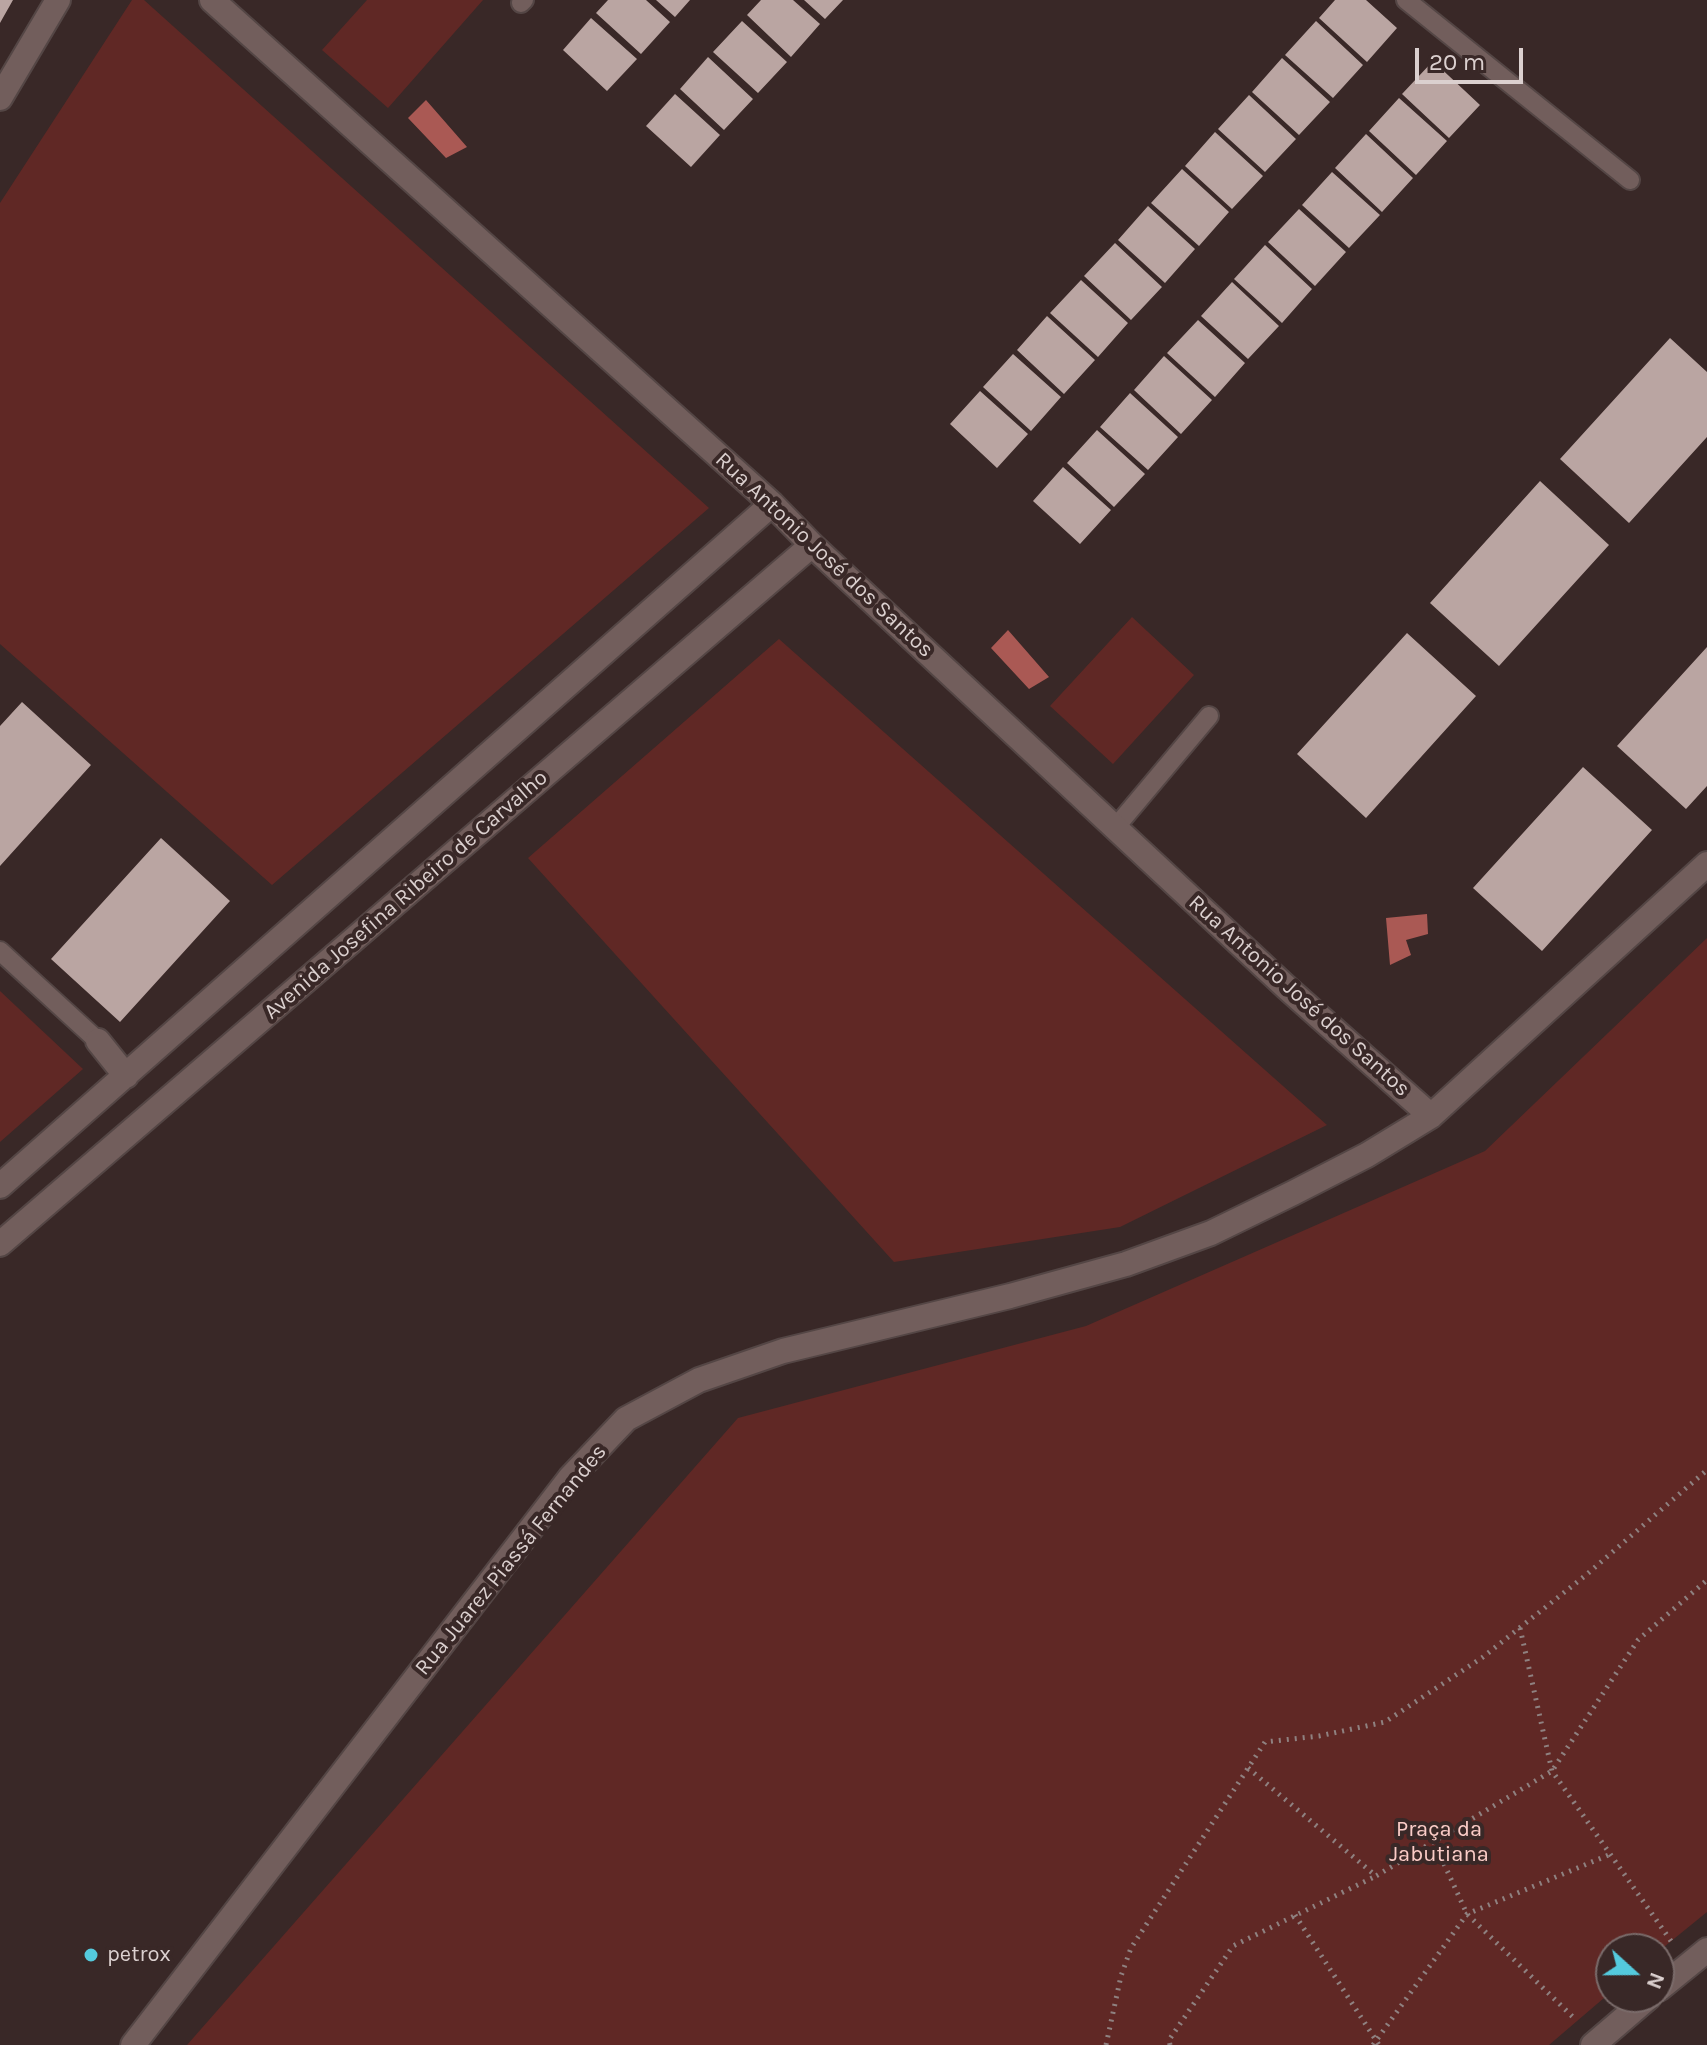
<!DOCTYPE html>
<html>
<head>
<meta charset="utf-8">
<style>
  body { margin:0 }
  #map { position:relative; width:1707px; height:2045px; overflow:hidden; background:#392827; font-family:Karla,sans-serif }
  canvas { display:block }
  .north { position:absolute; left:1595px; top:1933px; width:80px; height:80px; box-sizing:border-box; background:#392827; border:2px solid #7a6b6a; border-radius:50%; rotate:111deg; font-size:22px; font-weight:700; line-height:32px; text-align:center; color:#dbd0cf }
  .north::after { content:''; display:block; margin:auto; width:28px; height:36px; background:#54cadd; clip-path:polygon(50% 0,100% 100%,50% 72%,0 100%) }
  .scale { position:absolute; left:1415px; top:48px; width:108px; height:36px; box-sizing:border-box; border:4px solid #dbd0cf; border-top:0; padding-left:10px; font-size:24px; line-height:28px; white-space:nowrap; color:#dbd0cf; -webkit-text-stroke:6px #392827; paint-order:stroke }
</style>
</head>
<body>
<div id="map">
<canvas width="1707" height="2045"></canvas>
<div class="north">N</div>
<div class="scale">20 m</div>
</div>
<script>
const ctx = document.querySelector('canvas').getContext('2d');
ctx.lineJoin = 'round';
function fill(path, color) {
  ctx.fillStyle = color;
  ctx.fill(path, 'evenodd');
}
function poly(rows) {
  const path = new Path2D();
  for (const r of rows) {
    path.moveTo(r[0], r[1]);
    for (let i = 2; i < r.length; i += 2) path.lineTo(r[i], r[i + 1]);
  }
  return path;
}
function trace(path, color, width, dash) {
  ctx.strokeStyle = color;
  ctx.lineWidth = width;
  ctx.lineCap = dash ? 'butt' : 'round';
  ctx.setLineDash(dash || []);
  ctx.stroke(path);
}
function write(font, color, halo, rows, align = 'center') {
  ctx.font = font + ' Karla,sans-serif';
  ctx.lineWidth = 8;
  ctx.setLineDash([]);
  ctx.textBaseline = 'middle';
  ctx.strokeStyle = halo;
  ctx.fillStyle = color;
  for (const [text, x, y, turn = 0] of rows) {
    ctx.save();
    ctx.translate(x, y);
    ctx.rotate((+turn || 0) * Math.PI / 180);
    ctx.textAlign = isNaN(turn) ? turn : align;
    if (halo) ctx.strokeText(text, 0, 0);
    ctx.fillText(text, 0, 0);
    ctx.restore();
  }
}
const green = poly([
  [132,0,144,0,709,508,272,885,0,644,0,203],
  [367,0,483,0,388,108,322,50],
  [1132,617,1194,675,1113,764,1050,706],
  [779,639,1327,1125,1120,1227,894,1262,528,858],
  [1707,938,1707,1912,1659,1951,1659,1949,1611,1949,1611,1992,1549,2045,187,2045,738,1418,1086,1326,1485,1151],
  [0,991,83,1069,0,1142]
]);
const water = poly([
  [426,100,467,147,446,158,408,118],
  [1008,630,1049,677,1029,689,991,648],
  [1427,914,1428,934,1406,940,1411,955,1390,965,1386,918]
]);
const building = poly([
  [0,0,13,0,0,23],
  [608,0,646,0,670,22,641,54,596,13],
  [656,0,690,0,675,17],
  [761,0,793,0,820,24,791,57,747,15],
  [804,0,843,0,825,19],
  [1335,0,1366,0,1397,28,1367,62,1319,18],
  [591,18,637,59,607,91,563,50],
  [742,21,787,62,758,93,713,52],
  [1316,21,1363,65,1333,98,1285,55],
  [708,57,753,99,724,130,680,89],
  [1282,58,1330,102,1299,135,1252,92],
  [1433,61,1480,105,1449,138,1402,94],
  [675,94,720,135,691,167,646,126],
  [1249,95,1296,139,1265,172,1218,129],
  [1399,98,1447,141,1416,175,1369,131],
  [1215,132,1263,176,1232,209,1185,166],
  [1366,134,1413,178,1382,212,1335,168],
  [1182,169,1229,212,1199,246,1151,203],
  [1332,172,1380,215,1349,248,1302,205],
  [1148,206,1195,249,1165,283,1118,240],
  [1299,209,1346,252,1315,286,1268,242],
  [1115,243,1162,287,1131,320,1084,276],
  [1265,245,1312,289,1282,323,1234,279],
  [1081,280,1128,323,1098,357,1050,313],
  [1232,282,1279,326,1248,359,1201,316],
  [1047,316,1095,360,1064,394,1017,350],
  [1198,320,1245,363,1215,397,1167,353],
  [1670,338,1707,372,1707,437,1629,523,1560,459],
  [1013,354,1061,397,1031,431,983,387],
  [1164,356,1212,400,1181,434,1134,390],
  [980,391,1028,434,997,468,950,424],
  [1130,393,1178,437,1148,470,1100,427],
  [1097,430,1145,474,1114,507,1067,463],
  [1063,467,1111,510,1080,544,1033,501],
  [1540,481,1609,545,1499,666,1430,603],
  [1407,633,1476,696,1366,818,1297,754],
  [1707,647,1707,786,1686,809,1617,746],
  [22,702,91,765,0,866,0,726],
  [1583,767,1652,830,1542,951,1473,888],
  [161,838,230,901,120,1022,51,959]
]);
const path = poly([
  [1520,1628,1552,1771,1671,1941],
  [1248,1768,1376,1876,1552,1771,1638,1640,1707,1580],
  [1434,1842,1467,1914,1576,2020],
  [1295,1915,1379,2045],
  [1106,2045,1121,1976,1131,1948,1265,1742,1319,1736,1385,1722,1483,1657,1586,1575,1707,1470],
  [1170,2045,1169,2040,1233,1946,1376,1876],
  [1373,2045,1467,1914,1611,1854]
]);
const lane = poly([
  [1406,0,1630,180],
  [521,3,524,0],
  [1115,828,1209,716],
  [0,951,98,1041]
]);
const street = poly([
  [212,0,772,504,812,545,1286,987,1431,1116],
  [0,98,58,0],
  [98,1041,126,1076],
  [0,1186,772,504],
  [0,1244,812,545],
  [1659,1989,1707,1950],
  [133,2045,570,1478,626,1419,699,1380,783,1351,1010,1296,1126,1264,1211,1233,1293,1193,1367,1155,1431,1116,1707,864],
  [1593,2045,1649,1997]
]);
const markers = [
  [91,1955,8,"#54cadd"]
];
const streetNames = [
  ["Rua Antonio José dos Santos",824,555,43],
  ["Avenida Josefina Ribeiro de Carvalho",406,895,-41],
  ["Rua Antonio José dos Santos",1299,996,42],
  ["Rua Juarez Piassá Fernandes",511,1560,-51]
];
const parkNames = [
  ["Praça da",1439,1830],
  ["Jabutiana",1439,1855]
];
const poiNames = [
  ["petrox",107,1955]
];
fill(green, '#602825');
fill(water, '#aa5954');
fill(building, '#baa5a2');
trace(lane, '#544645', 22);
trace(street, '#544645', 28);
trace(path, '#8f8180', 5, [2, 6]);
trace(lane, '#725e5c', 18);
trace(street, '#725e5c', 24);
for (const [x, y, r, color] of markers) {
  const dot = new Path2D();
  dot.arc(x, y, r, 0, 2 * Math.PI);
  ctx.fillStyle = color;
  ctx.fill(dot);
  trace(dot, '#392827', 3);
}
write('22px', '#dbd0cf', '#392827', streetNames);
write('22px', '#fbccc7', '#392827', parkNames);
write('22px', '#dbd0cf', '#392827', poiNames, 'left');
</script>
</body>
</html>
